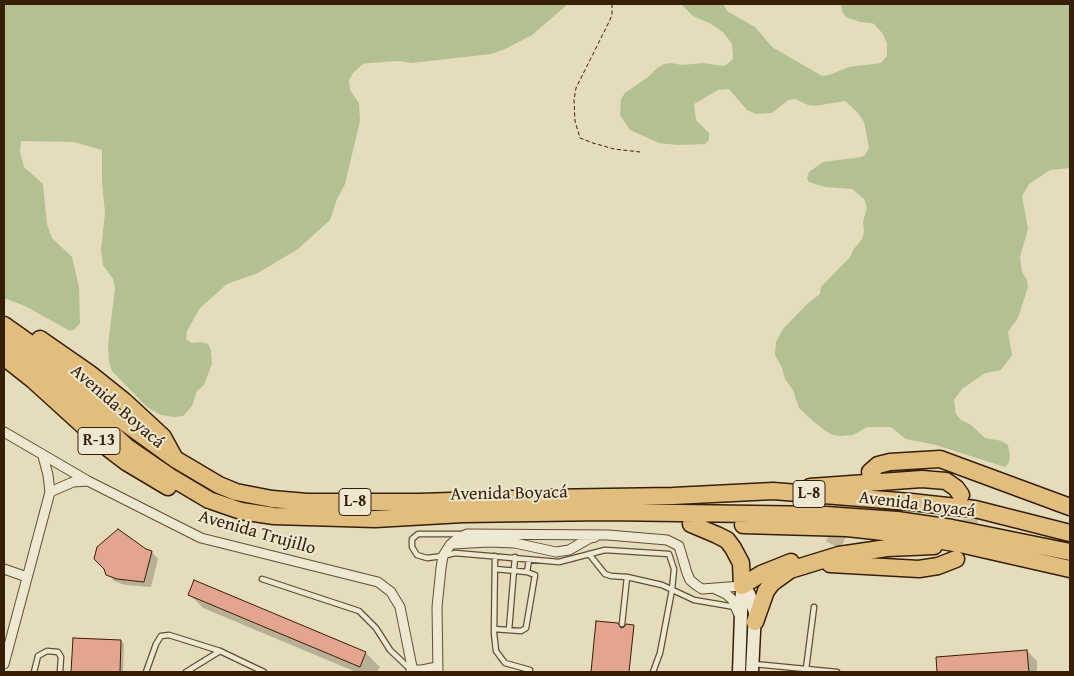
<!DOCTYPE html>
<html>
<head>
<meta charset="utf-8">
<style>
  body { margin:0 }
  #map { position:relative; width:1074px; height:676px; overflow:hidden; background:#e5dcbc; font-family:"Gentium Book Plus",serif }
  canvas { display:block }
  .frame { position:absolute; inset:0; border:5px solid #371f05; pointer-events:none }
</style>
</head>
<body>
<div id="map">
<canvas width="1074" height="676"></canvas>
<div class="frame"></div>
</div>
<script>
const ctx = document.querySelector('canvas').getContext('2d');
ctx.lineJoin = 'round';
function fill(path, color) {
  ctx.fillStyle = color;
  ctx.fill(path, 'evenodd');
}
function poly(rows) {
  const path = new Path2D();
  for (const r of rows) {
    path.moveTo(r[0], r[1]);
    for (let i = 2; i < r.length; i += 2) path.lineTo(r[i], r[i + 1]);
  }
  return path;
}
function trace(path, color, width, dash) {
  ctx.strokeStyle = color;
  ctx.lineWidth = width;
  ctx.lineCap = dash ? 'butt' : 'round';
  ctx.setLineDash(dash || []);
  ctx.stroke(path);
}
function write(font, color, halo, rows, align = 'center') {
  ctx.font = font + ' "Gentium Book Plus",serif';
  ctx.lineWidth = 4;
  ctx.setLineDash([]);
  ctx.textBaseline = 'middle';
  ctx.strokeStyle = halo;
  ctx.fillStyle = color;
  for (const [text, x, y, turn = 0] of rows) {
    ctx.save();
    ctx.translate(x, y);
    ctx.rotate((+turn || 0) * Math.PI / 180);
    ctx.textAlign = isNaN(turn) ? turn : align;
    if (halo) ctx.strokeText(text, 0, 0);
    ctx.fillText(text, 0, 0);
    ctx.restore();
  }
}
const green = poly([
  [4,4,568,4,532,35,505,49,491,54,412,63,399,61,369,63,363,64,353,73,349,80,350,90,359,103,360,121,345,184,337,199,330,220,298,249,258,273,227,284,200,308,187,331,186,339,192,343,201,342,208,344,211,350,212,364,204,385,197,391,192,406,183,416,174,417,161,415,147,407,112,371,109,362,108,345,115,288,113,279,103,265,101,250,105,213,102,181,102,150,74,142,21,141,20,152,24,167,43,184,47,224,52,238,72,257,79,287,80,323,75,329,70,331,25,306,4,298],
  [681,4,723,4,727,11,755,27,772,47,822,76,829,75,849,67,881,63,887,56,887,43,883,34,875,25,872,23,860,22,846,17,842,11,841,4,1070,4,1070,168,1050,170,1029,184,1022,196,1028,229,1020,257,1022,272,1027,280,1028,287,1018,318,1008,332,1012,355,1001,370,985,373,975,380,962,389,954,400,956,414,961,420,971,425,985,438,1002,441,1008,445,1010,456,1009,462,1005,467,936,445,906,439,891,427,867,427,853,435,839,436,833,435,827,432,813,421,799,408,793,390,785,379,782,368,775,355,776,342,783,329,807,304,820,294,821,287,850,257,853,250,862,239,864,232,863,221,867,208,864,199,852,189,825,187,809,182,807,179,809,172,823,162,862,157,865,155,869,148,864,122,858,113,845,101,815,106,808,105,795,99,788,100,772,113,756,114,747,110,729,89,718,90,694,104,696,120,709,133,709,140,705,144,677,145,659,143,630,130,620,115,621,99,625,93,648,77,657,68,664,64,671,63,682,65,703,63,722,66,726,65,733,59,732,44,724,33,711,24,693,16]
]);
const shadow = poly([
  [145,551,152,552,158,559,151,587,125,585,114,581,108,574],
  [194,582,366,653,380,667,377,672,356,672,203,608,189,594],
  [597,622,621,629,634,627,629,672,592,672],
  [74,639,121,641,124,644,123,672,72,672],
  [1027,651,1037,661,1037,672,939,672,938,658]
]);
const building = poly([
  [118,529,146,549,152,551,144,582,117,579,106,575,104,569,94,559,97,547,118,529],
  [194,580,366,652,360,667,188,595,194,580],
  [596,621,618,623,621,628,624,627,626,624,634,625,629,672,591,672,596,621],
  [73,638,121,640,120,672,71,672,73,638],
  [1027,650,1029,672,937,672,936,657,1027,650]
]);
const highwayTunnel = poly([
  [962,496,968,511,970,527,965,545],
  [833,545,863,486]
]);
const path = poly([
  [612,4,612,15,609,22,576,88,574,100,575,121,580,138,593,143,614,149,640,152]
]);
const lane = poly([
  [463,534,418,534,412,539,412,547,417,555,427,558,443,556,455,553,559,562,605,550,669,554,674,569,672,590,660,653,653,672],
  [589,554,605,574,611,576,627,577,662,585,694,600,735,607],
  [495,556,494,633,496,651,505,663,530,670],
  [495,569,527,572],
  [262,579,359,611,376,628,390,650,410,669],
  [622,624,627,577],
  [494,629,521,631,526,628,535,575,527,572,529,560],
  [509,630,515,557],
  [754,664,837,672],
  [806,669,814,607],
  [34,672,38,656,47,651,58,652,61,657,60,672],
  [146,672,156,644,161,636,169,635,220,651,264,672],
  [186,672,220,651]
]);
const street = poly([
  [4,432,88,481,201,538,378,582,391,592,400,607,413,672],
  [50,492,73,482,88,481],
  [453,544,489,542,515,543,556,552,569,550,590,538,595,537],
  [4,569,27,577],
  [715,589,726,594,732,599,739,615],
  [4,664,50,492,48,475,43,456],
  [411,670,422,670,437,667],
  [438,672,437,607,441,568,443,556,450,545,457,539,467,534,608,535,667,540,679,546,687,573,690,580,696,585,702,589,742,586]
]);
const secondary = poly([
  [742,586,749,594,755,612,752,672],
  [739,672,742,586]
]);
const highway = poly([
  [4,325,35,347,73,378,103,407,175,459,219,485,236,492,272,499,307,502,420,502,544,498,673,496,773,491,911,502,975,509,1070,533],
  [40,339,89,373,124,401,163,437,174,457],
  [4,341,22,353,58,382,127,447,172,478,209,500,241,511,274,516,375,519,463,514,605,512,826,515,897,520,952,528,1070,552],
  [4,357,33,380,109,449,126,462,168,487],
  [870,472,878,465,890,462,940,459,1070,507],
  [810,487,922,479,946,481,956,488,961,495],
  [691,524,717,535,727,540,733,548,741,563,742,586],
  [743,525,847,528,902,534,960,544,1070,569],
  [830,564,919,569,938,566,956,559],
  [742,586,761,574,791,562],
  [755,622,766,591,772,583,790,570,839,555,887,548,934,546]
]);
const shields = [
  [99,441,42],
  [809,494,32],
  [355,502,32]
];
const shieldNames = [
  ["R-13",99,441],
  ["L-8",809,494],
  ["L-8",355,502]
];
const streetNames = [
  ["Avenida Boyacá",117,407,41],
  ["Avenida Boyacá",509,494,-1],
  ["Avenida Boyacá",917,505,7],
  ["Avenida Trujillo",257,533,16]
];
fill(green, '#b3c092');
fill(shadow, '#0003');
fill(building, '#e4a58e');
trace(building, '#371f05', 1);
trace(highwayTunnel, '#c2b697', 16, [16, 8]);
trace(lane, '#624e33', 7);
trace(street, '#624e33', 11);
trace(secondary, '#371f05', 15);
trace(highway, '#371f05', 19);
trace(path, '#371f05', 1, [4, 2.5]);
trace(lane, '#eee8d3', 4.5);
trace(street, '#eee8d3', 9);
trace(secondary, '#eee8d3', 12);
trace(highway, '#e2be7e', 16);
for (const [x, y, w] of shields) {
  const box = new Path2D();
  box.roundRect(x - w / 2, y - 13.5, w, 27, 4);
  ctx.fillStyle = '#eee8d3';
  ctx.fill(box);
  trace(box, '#371f05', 1);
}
write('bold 16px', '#371f05', null, shieldNames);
write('18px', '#371f05', '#eee8d3', streetNames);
</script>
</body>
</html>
